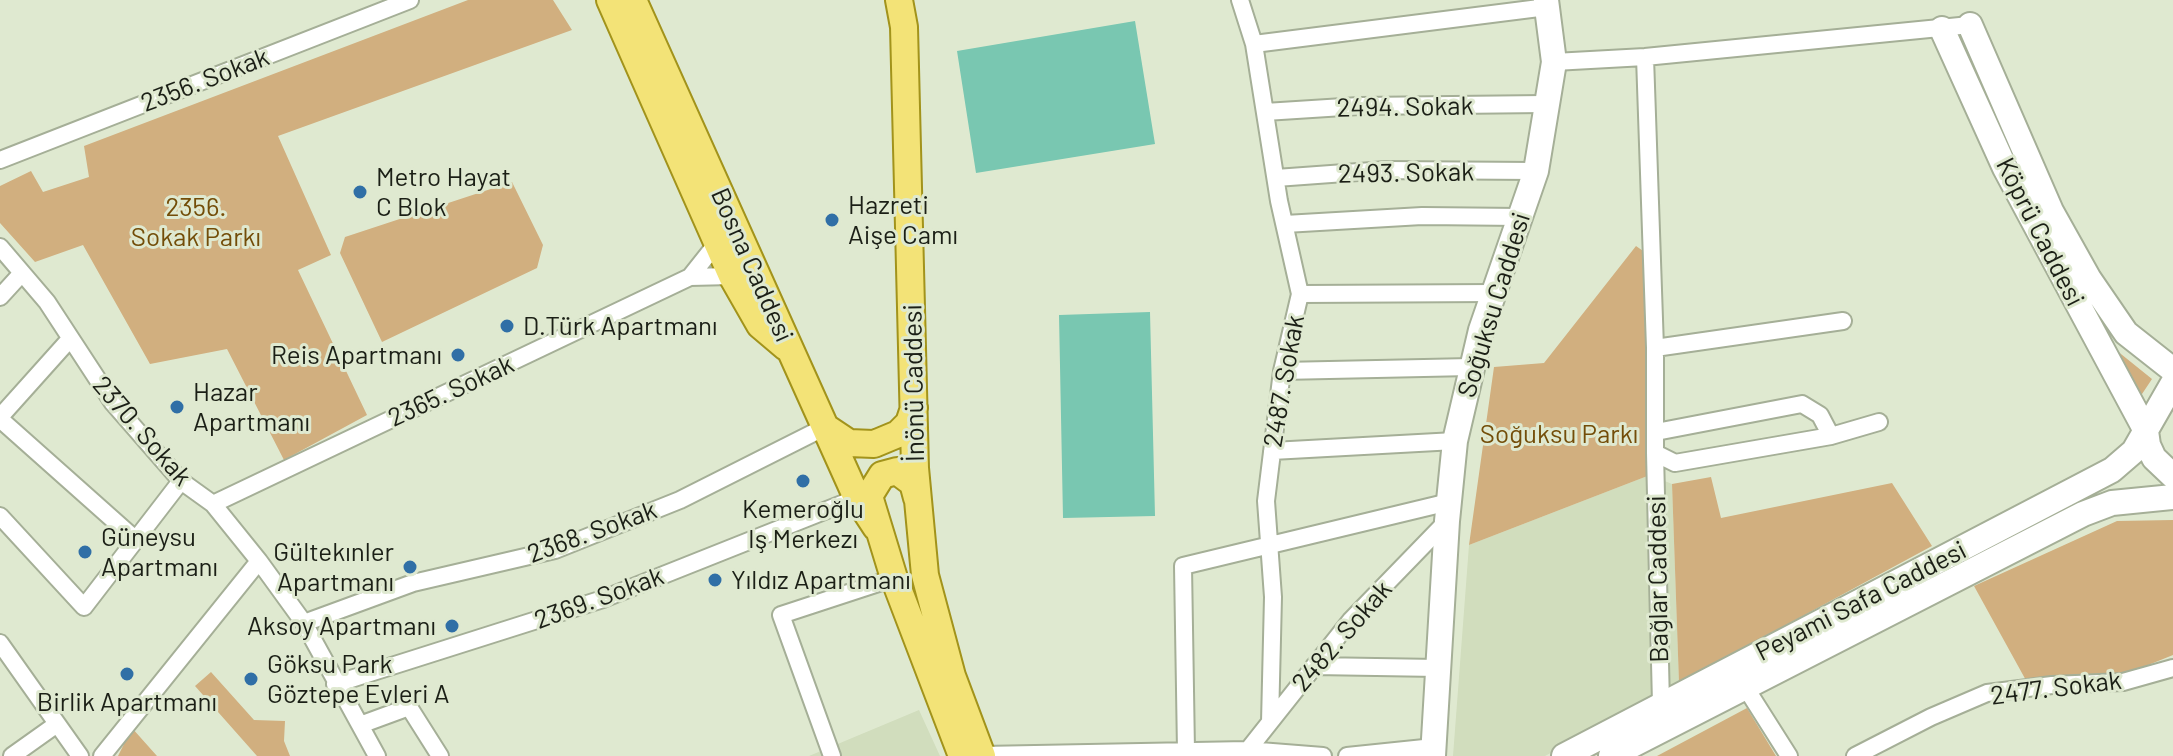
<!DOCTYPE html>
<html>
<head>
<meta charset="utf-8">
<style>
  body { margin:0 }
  canvas { display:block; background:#dfe9d0 }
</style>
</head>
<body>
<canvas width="2173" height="756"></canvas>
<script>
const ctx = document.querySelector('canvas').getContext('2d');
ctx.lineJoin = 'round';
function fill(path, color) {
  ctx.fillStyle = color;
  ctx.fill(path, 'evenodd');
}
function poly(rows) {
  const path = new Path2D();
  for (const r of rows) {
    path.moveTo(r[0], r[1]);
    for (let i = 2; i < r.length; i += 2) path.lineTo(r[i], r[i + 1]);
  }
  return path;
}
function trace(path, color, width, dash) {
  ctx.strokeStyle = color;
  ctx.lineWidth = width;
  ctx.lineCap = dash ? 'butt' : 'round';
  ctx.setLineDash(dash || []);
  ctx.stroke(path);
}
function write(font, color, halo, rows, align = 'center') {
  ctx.font = font + ' Barlow,sans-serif';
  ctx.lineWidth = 6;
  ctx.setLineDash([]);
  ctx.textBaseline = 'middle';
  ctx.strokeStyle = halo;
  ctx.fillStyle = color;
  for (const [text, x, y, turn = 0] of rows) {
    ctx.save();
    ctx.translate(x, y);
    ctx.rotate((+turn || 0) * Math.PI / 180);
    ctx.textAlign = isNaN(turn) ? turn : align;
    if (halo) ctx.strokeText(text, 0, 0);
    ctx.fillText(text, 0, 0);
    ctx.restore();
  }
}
const built = poly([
  [1650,475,1672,484,1679,683,1545,756,1453,756,1469,545],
  [919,710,940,756,809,756]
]);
const green = poly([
  [468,0,553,0,572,30,278,136,331,255,298,270,367,415,284,460,227,349,150,364,83,245,35,262,0,223,0,186,31,171,43,192,89,177,84,146],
  [512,182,543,245,537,268,382,342,340,253,345,237],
  [1636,246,1646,253,1650,475,1469,545,1494,367,1544,363],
  [2116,350,2152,379,2140,397],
  [1711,477,1721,518,1892,483,1932,546,1679,683,1672,484],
  [2173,520,2173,655,2126,674,2028,684,1974,586,2117,521],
  [211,672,254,720,285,721,284,741,290,756,257,756,195,686],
  [1747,708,1776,756,1657,756],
  [132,728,157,756,118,756]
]);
const water = poly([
  [1135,21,1155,144,976,173,957,51],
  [1150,312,1155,516,1063,518,1059,315]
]);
const street = poly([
  [1240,0,1254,44,1279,201,1300,294,1282,371,1266,501,1273,597,1270,722],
  [1254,44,1547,7],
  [1645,57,1655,348,1655,453,1675,463,1831,436,1879,422],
  [1554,62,1645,57,1970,25],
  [1265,112,1359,106,1545,104],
  [0,160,410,0],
  [1276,178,1386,170,1536,171],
  [1285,224,1422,216,1521,217],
  [0,247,47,302,113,403,181,481,213,504,259,561,304,623,377,756],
  [690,277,717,243],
  [1300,294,1495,293],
  [0,297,22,273],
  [1655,348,1843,321],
  [1282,371,1471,367],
  [0,417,69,340],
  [0,419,136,540],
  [1656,432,1802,404,1820,415,1831,436],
  [1272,451,1455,441],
  [1655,453,1661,704],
  [213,504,690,277,732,276],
  [0,516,84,607,181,481],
  [304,623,413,583,555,550,680,500,825,427],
  [0,643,80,756],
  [1314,666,1438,668],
  [335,684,603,599,857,498],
  [1744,685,1789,756],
  [360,725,409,707,440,756],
  [1186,751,1183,566,1449,502],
  [982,755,1247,750,1323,756],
  [1244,755,1351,620,1447,521],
  [12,756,57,724],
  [102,756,259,561],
  [832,756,781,615,894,578],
  [1347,756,1434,747],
  [1855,756,1931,717,1987,693,2052,685,2123,682,2173,668]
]);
const secondary = poly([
  [1970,25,2051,211,2089,279,2126,333,2173,370],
  [1942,29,2005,168,2146,431,2148,445,2154,458,2173,476],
  [1433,756,1447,521,1455,441,1481,330,1536,171,1554,62,1546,0],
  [1564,756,2112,470,2134,451,2173,383],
  [1611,756,2083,514,2112,503,2173,497]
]);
const primary = poly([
  [610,0,655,102,667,110],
  [633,0,857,498,876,527],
  [899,0,904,27,915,468,925,575,952,676,982,756],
  [655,102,732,276,760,325,786,347],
  [825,427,849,443,874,444,898,434,909,423,914,408],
  [917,498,913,483,897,471,882,475,869,496,894,578,962,756]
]);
const markers = [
  [360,192,8,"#306fa6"],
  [832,220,8,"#306fa6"],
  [507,326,8,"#306fa6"],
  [458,355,8,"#306fa6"],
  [177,407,8,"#306fa6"],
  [803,481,8,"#306fa6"],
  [85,552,8,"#306fa6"],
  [410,567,8,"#306fa6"],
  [715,580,8,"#306fa6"],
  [452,626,8,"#306fa6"],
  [127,674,8,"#306fa6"],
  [251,679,8,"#306fa6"]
];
const streetNames = [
  ["2356. Sokak",205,80,-21],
  ["2494. Sokak",1405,107,-1],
  ["2493. Sokak",1406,173,-1],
  ["Köprü Caddesi",2040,232,63],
  ["Bosna Caddesi",752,265,66],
  ["Soğuksu Caddesi",1494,305,-73],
  ["2487. Sokak",1284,381,-80],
  ["İnönü Caddesi",914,383,-91],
  ["2365. Sokak",451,391,-25],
  ["2370. Sokak",142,431,49],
  ["2368. Sokak",592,532,-20],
  ["Bağlar Caddesi",1658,579,-91],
  ["2369. Sokak",599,598,-20],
  ["Peyami Safa Caddesi",1861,601,-27],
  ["2482. Sokak",1342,636,-49],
  ["2477. Sokak",2056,688,-7]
];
const poiNames = [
  ["Metro Hayat",376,177],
  ["C Blok",376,207],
  ["Hazreti",848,205],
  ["Aişe Camı",848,235],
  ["D.Türk Apartmanı",523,326],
  ["Reis Apartmanı",442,355,"right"],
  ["Hazar",193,392],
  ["Apartmanı",193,422],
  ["Kemeroğlu",803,509,"center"],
  ["Iş Merkezı",803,539,"center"],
  ["Güneysu",101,537],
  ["Apartmanı",101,567],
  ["Gültekınler",394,552,"right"],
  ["Apartmanı",394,582,"right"],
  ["Yıldız Apartmanı",731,580],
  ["Aksoy Apartmanı",436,626,"right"],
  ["Göksu Park",267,664],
  ["Göztepe Evleri A",267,694],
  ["Birlik Apartmanı",127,702,"center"]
];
const parkNames = [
  ["2356.",196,207],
  ["Sokak Parkı",196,237],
  ["Soğuksu Parkı",1559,434]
];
fill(built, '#d1ddbd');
fill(green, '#d1af7f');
fill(water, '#79c7b1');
trace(street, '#a5af97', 20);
trace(secondary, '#a5af97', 28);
trace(primary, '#a2931b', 30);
trace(street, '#fff', 16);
trace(secondary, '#fff', 24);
trace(primary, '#f3e377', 26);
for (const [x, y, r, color] of markers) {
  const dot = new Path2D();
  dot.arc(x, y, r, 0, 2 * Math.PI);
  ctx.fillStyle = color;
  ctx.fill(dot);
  trace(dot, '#dfe9d0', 3);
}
write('26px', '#1b1f16', '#dfe9d0', streetNames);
write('26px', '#1b1f16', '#dfe9d0', poiNames, 'left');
write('26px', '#734d08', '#dfe9d0', parkNames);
</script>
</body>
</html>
